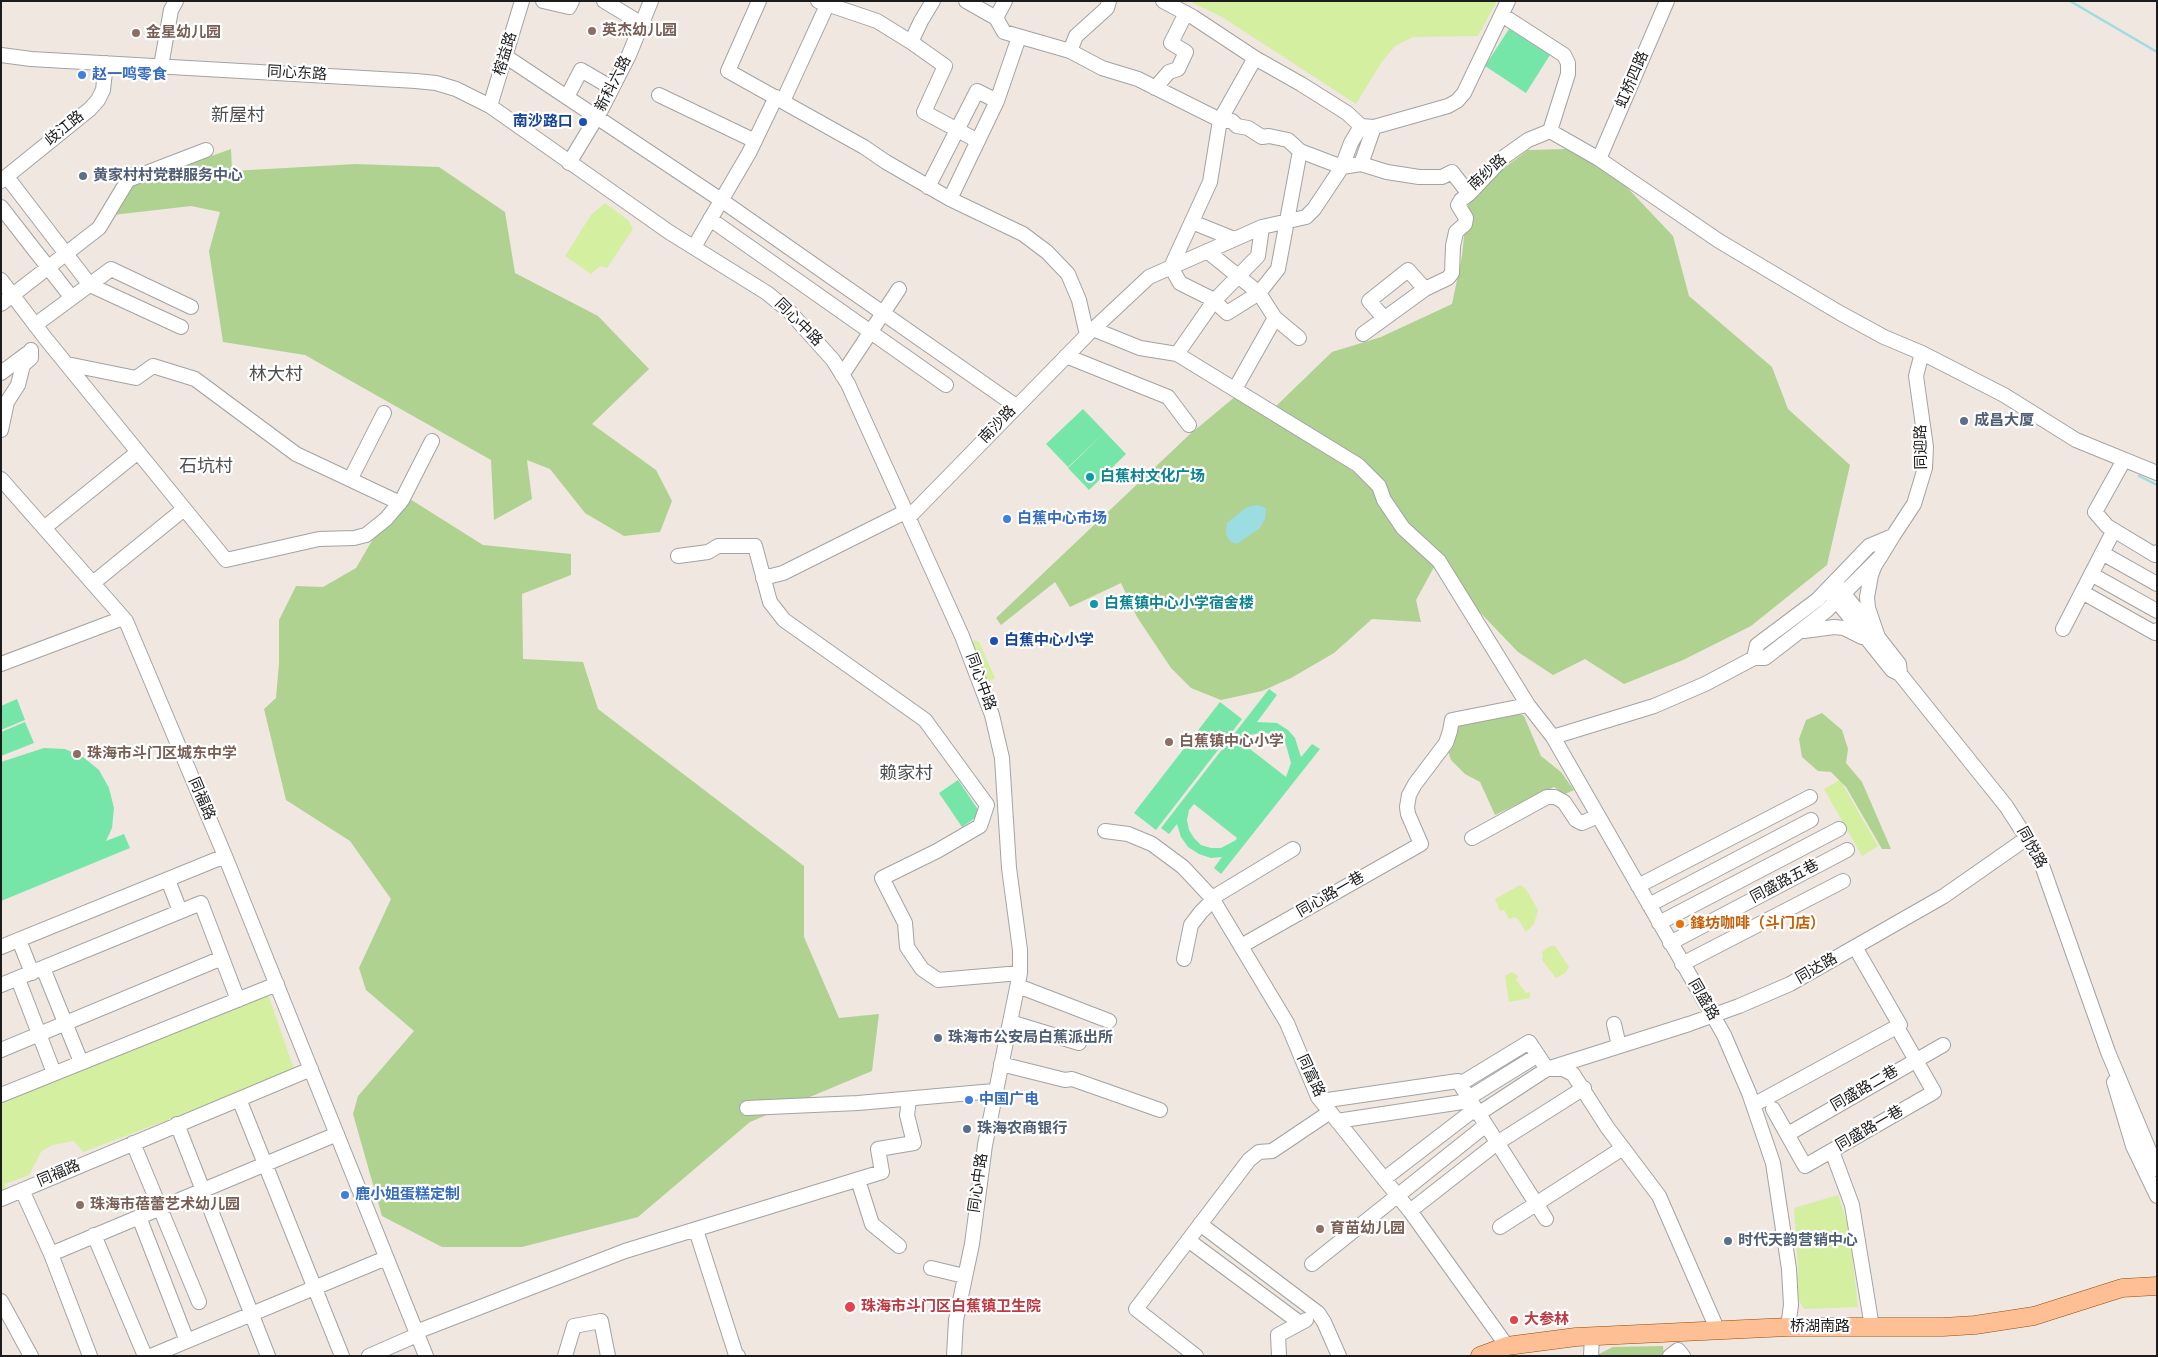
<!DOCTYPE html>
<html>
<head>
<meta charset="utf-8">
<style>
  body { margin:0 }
  #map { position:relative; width:2158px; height:1357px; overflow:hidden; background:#efe7e0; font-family:"Nunito Sans",sans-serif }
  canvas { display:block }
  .frame { position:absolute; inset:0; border:2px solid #1c1c1c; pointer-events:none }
</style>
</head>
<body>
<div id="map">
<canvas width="2158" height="1357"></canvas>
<div class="frame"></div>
</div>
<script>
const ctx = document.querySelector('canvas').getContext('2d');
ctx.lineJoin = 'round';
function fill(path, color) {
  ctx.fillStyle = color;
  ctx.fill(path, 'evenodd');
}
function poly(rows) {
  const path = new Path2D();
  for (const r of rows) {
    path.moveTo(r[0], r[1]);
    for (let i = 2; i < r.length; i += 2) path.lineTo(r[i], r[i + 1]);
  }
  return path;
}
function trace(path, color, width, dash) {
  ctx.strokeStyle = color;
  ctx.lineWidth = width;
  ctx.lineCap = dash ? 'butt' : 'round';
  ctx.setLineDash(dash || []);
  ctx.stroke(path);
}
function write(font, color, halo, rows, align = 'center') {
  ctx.font = font + ' "Nunito Sans","Noto Sans SC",sans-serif';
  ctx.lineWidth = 4.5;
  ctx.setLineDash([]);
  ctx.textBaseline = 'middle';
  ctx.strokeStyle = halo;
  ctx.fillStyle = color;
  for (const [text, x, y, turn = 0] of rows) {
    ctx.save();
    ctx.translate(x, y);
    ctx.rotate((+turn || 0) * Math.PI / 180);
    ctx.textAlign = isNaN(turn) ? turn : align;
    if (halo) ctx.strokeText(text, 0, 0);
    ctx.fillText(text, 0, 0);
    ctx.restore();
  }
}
const grass = poly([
  [1189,1,1497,1,1478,36,1413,37,1395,46,1381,63,1356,104,1222,17],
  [605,203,628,220,633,229,607,268,600,266,591,274,565,256,591,215],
  [975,640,979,642,995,678,984,684,971,644],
  [1840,780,1878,846,1862,856,1824,789],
  [1520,885,1526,889,1538,910,1534,924,1526,932,1518,919,1514,917,1509,919,1504,910,1500,911,1495,899],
  [1550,946,1555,946,1569,967,1565,973,1556,978,1542,960,1543,956,1542,952],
  [1512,972,1518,976,1516,980,1526,993,1530,992,1530,998,1509,1002,1505,976],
  [268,994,295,1072,83,1152,74,1141,52,1145,41,1152,29,1175,5,1184,6,1194,1,1196,1,1101],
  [1838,1195,1849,1228,1858,1307,1804,1309,1796,1296,1798,1268,1794,1208]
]);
const forest = poly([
  [231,149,232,171,356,164,439,167,505,212,515,273,598,316,649,369,592,424,656,470,672,501,660,532,624,536,585,513,550,469,527,460,532,499,494,520,491,460,305,355,223,342,209,251,220,212,191,206,113,215,117,190],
  [1567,149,1620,180,1673,236,1689,296,1772,367,1788,409,1850,465,1827,565,1751,626,1683,660,1624,684,1585,659,1553,675,1518,652,1472,604,1413,533,1385,489,1274,408,1332,352,1381,337,1452,304,1462,256,1467,207,1483,184,1528,150],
  [1236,396,1309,439,1374,487,1395,523,1434,567,1416,600,1421,622,1372,619,1334,653,1291,678,1262,691,1221,700,1191,688,1171,668,1137,617,1121,583,1070,607,1055,582,1001,625,996,618,1189,435],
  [402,494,483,545,571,554,571,575,522,594,523,659,583,662,598,709,804,866,804,937,839,1018,879,1014,872,1071,750,1122,638,1217,522,1247,442,1247,382,1216,353,1114,358,1096,414,1031,366,990,359,968,391,899,350,841,286,800,264,709,276,698,279,663,279,620,296,586,323,587,356,568,394,503],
  [1514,711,1524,716,1541,756,1561,772,1574,790,1565,794,1554,787,1495,815,1480,782,1465,774,1451,760,1447,748,1454,729,1461,722],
  [1822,713,1842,730,1848,749,1846,763,1862,782,1891,849,1882,849,1846,787,1831,772,1818,771,1802,757,1799,739,1806,720],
  [1663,1346,1664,1356,1595,1356,1613,1347]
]);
const pitch = poly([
  [1509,29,1550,55,1526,93,1485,66],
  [1083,409,1105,432,1068,467,1046,444],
  [1105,432,1126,454,1089,490,1068,468],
  [1269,689,1277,695,1257,722,1277,723,1288,730,1295,738,1301,757,1312,744,1320,749,1221,874,1214,868,1222,857,1211,858,1199,854,1188,847,1181,837,1177,824,1169,834,1161,828],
  [1264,732,1280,738,1286,745,1291,763,1286,777,1241,742,1246,736],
  [1194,804,1237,838,1236,840,1221,848,1211,848,1201,845,1194,838,1189,830,1187,820,1189,810],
  [17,699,25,720,1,730,1,706],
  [1220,702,1242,719,1156,830,1134,813],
  [25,722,34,743,1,756,1,732],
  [44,748,65,749,83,757,99,770,109,788,114,808,112,828,106,841,124,834,130,848,1,901,1,762],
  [958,780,981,814,962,827,939,793]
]);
const water = poly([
  [1258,505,1266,508,1265,519,1260,528,1237,544,1231,542,1226,535,1227,523,1247,507]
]);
const stream = poly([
  [2070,1,2157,52],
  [2139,476,2157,485]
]);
const minor = poly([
  [543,1,569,7,572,1],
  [604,1,642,24],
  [759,1,728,71,864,147,886,162,950,199,1023,234,1047,252,1068,274,1079,300,1087,335],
  [818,1,877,21,911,42,945,66,924,112,978,141],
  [966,1,996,18,1004,32,1070,51,1102,68,1138,79,1222,121,1232,121,1237,126,1248,128,1262,137,1269,136,1288,140,1300,151,1342,167,1361,164,1387,172,1419,177,1442,177,1452,172,1469,194],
  [1163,1,1193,17,1255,58,1301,84,1347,113,1361,126,1374,127,1448,106,1457,101,1464,93,1508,1],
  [1502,15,1564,55,1568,63,1568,74,1550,131],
  [996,18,1005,1],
  [911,42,921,21,933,1],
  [1070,51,1076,36,1107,8,1109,1],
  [1,55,31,59,416,81,436,83,456,89,490,106,669,232,767,293,789,311,833,360,848,384,962,636,992,715,1002,758,1009,868,1020,950,1020,973,985,1145,972,1244,956,1320,954,1356],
  [505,56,721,200,1016,406],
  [1255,58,1220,120,1210,182,1171,267,1180,283,1212,299,1227,313,1259,293,1278,269,1300,151],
  [161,66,171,10,176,1],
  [1155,88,1169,72,1178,69,1186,52,1171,43,1186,13],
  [659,95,755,141],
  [567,97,581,70,612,88],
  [783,101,829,1],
  [490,106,522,1],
  [1550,131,1599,159,1719,241,1840,313,1884,337,1922,353,2004,395,2076,440,2157,473],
  [1599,159,1667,1],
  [569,163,601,110,629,55,651,1],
  [1361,164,1374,127],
  [7,177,90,285,181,327],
  [1,181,90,109,98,100,103,90,106,63],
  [928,187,977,91,997,101],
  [950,199,997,101,1019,37],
  [1,207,72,298],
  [710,219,946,385],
  [1192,222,1234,239],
  [694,247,749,153,776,97],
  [1207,251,1259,293,1275,318,1299,338],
  [1,280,46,339,226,560,319,539,354,538,366,535,386,519,402,500,432,441],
  [1,304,99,228,128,180,206,150],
  [1384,318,1369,301,1408,270,1425,289],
  [35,325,111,269,191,307],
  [1093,329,1140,348,1177,354,1358,465,1379,486,1384,500,1403,528,1439,561,1528,705,1553,737,1724,1035,1749,1093,1773,1163,1789,1269,1791,1305,1788,1327],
  [1363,334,1425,289,1448,278,1452,273,1453,246,1456,232,1465,224,1466,218,1458,205,1461,200,1469,194,1504,157,1528,140,1550,131],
  [1177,354,1214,301,1258,256,1262,227],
  [1066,356,1168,397,1189,425],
  [67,364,136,378,153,366,195,379,296,454,400,503],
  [1,373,28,353],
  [842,375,899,289],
  [1235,389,1275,318],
  [1,430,7,402,18,385,23,365,31,358,31,350],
  [2124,460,2095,512,2107,526,2155,555,2157,552],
  [351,478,384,413],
  [1,479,126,621,225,856,426,1356],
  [909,517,1087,335,1149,277,1262,227,1306,217,1314,209,1342,167,1351,143,1361,126],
  [44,528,138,452],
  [2102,553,2157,584],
  [678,556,708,552,718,546,755,546,770,602,784,620,925,720,987,805,980,826,937,851,882,878,905,923,907,947,922,969,938,980,1020,973],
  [2091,574,2157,611],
  [763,578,783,573,907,511],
  [93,583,184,509],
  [1838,586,1899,664,1900,674],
  [1828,590,1892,670,1900,674,2006,806,2039,857,2108,1052,2157,1169],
  [2082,592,2155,633,2157,630],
  [2063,629,2114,530],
  [1804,631,1834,627,1844,628,1862,637],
  [1878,637,1868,608,1867,597,1871,575,1875,565,1893,536,1914,504,1925,468,1926,447,1916,376,1922,353],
  [1754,658,1757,645,1817,600,1869,546,1893,536],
  [1,664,123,618],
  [1553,737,1654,706,1705,684,1754,658,1765,658,1826,611,1881,556],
  [1105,831,1128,834,1152,844,1183,867,1212,898,1287,1023,1318,1097,1410,1211,1507,1346],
  [1472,838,1547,797,1555,797,1564,802,1576,820,1582,823,1598,816],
  [168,880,180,911],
  [1638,886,1810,797],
  [1212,898,1293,849],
  [1649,905,1811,820],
  [1659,923,1839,829],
  [19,940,32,973],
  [1670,943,1847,850],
  [1241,946,1421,844,1408,814,1407,807,1409,795,1415,784,1446,743,1450,731,1452,720,1528,705],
  [1,947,225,856],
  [1184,959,1191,925,1201,912,1213,900],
  [1682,964,1843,881],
  [43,968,81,1062],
  [18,979,54,1073],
  [1,985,201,903,238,1000],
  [1018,986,1109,1021],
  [1010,1022,1079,1043],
  [1614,1024,1619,1046],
  [1,1050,222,958],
  [1001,1064,1065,1080,1072,1079,1160,1110],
  [2114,1082,2133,1146,2157,1196],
  [1460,1084,1529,1042,1547,1069,1563,1069,1573,1074,1607,1127,1659,1196,1718,1331],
  [1,1095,277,984],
  [239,1099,342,1356],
  [1321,1101,1458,1081,1546,1219],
  [1757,1103,1900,1025,1855,947],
  [747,1108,858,1103,994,1091],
  [1773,1109,1805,1166,1934,1092,1901,1034],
  [1478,1114,1547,1069,1689,1024,1739,1006,1790,984,1944,896,2027,838],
  [1337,1121,1462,1102,1538,1055],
  [177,1124,268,1356],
  [1788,1134,1943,1045],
  [133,1143,199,1302],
  [1832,1151,1852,1205,1872,1327],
  [1384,1179,1475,1109],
  [858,1180,872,1224,899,1246],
  [22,1190,51,1254,90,1356],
  [1,1199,311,1069],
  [1410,1211,1497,1143,1584,1088],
  [139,1217,187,1341],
  [1200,1224,1318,1313,1324,1322,1339,1356],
  [1500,1227,1623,1148],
  [696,1230,736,1355,738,1356],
  [94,1235,145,1356],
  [1188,1240,1300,1323],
  [51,1254,337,1134],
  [1312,1264,1486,1125],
  [931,1268,964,1276],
  [1,1301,31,1356],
  [416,1332,625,1251,882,1172,878,1149,914,1143,907,1115,909,1100],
  [151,1356,386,1258],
  [369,1356,417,1335],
  [565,1356,574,1326,601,1321,608,1356],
  [1196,1356,1136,1309,1249,1160,1259,1152,1272,1151,1330,1112],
  [1279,1356,1278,1335,1306,1320],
  [1591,1356,1592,1336],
  [1670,1356,1678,1350,1683,1356]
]);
const major = poly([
  [1480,1356,1507,1346,1576,1337,1788,1327,1943,1327,1975,1325,2034,1316,2122,1288,2157,1286]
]);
const markers = [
  [592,31,5,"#8d6e63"],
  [136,33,5,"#8d6e63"],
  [82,75,5,"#3f7fe0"],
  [583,122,5,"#1a4fb4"],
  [83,176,5,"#5c6f8a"],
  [1964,421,5,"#5c6f8a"],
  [1090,477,5,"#0f9aa8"],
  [1007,519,5,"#3f7fe0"],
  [1094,604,5,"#0f9aa8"],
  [994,641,5,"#1a4fb4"],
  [1169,742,5,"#8d6e63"],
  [77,754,5,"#8d6e63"],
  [1680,924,5,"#e8710a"],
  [938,1038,5,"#5c6f8a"],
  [969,1100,5,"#3f7fe0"],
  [967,1129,5,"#5c6f8a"],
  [345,1195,5,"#3f7fe0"],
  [80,1205,5,"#8d6e63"],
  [1320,1229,5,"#8d6e63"],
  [1728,1241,5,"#5c6f8a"],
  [850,1307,6,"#e0444e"],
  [1514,1320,5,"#e0444e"]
];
const educationNames = [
  ["英杰幼儿园",602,31],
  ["金星幼儿园",146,33],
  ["白蕉镇中心小学",1179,742],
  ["珠海市斗门区城东中学",87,754],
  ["珠海市蓓蕾艺术幼儿园",90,1205],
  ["育苗幼儿园",1330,1229]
];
const streetNames = [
  ["榕益路",506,54,-73],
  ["同心东路",297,74,3],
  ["虹桥四路",1633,80,-67],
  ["新科六路",614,84,-63],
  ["歧江路",65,129,-39],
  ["南纱路",1488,173,-42],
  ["同心中路",798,323,45],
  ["南沙路",998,425,-46],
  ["同迎路",1922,447,-91],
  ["同心中路",980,682,70],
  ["同福路",201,799,67],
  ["同悦路",2031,848,61],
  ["同盛路五巷",1785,882,-28],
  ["同心路一巷",1331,895,-30],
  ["同达路",1817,969,-30],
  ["同盛路",1703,1000,60],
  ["同富路",1310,1076,65],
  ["同盛路二巷",1865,1089,-30],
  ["同盛路一巷",1870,1129,-30],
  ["同福路",59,1174,-23],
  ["同心中路",979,1183,-82],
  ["桥湖南路",1820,1327]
];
const shopNames = [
  ["赵一鸣零食",92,75],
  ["白蕉中心市场",1017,519],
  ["中国广电",979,1100],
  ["鹿小姐蛋糕定制",355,1195]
];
const transitNames = [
  ["南沙路口",573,122],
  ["白蕉中心小学",1004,641,"left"]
];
const serviceNames = [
  ["黄家村村党群服务中心",93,176],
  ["成昌大厦",1974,421],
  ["珠海市公安局白蕉派出所",948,1038],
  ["珠海农商银行",977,1129],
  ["时代天韵营销中心",1738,1241]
];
const cultureNames = [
  ["白蕉村文化广场",1100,477],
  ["白蕉镇中心小学宿舍楼",1104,604]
];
const foodNames = [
  ["鋒坊咖啡（斗门店）",1690,924]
];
const healthNames = [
  ["珠海市斗门区白蕉镇卫生院",861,1307],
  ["大参林",1524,1320]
];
const quarterNames = [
  ["新屋村",238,117],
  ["林大村",276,376],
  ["石坑村",206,468],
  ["赖家村",906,775]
];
fill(grass, '#d4efa0');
fill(forest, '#afd291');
fill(pitch, '#76e6a8');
fill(water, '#9cdde1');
trace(stream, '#9cdde1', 2.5);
trace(minor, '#a3a3a3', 16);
trace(major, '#944a00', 19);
trace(minor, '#fff', 14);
trace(major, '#ffbf95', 18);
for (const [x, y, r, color] of markers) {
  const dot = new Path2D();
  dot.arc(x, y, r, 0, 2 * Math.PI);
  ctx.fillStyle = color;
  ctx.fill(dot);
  trace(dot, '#fff', 2);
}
write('bold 15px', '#785e54', '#fff', educationNames, 'left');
write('15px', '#1c1c1c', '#fff', streetNames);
write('bold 15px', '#366cbe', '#fff', shopNames, 'left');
write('bold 15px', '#164399', '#fff', transitNames, 'right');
write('bold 15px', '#4e5e75', '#fff', serviceNames, 'left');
write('bold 15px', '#0d838f', '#fff', cultureNames, 'left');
write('bold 15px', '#c56008', '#fff', foodNames, 'left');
write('bold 15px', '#be3a42', '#fff', healthNames, 'left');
write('18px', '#4f4f4f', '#fff', quarterNames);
</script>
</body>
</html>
